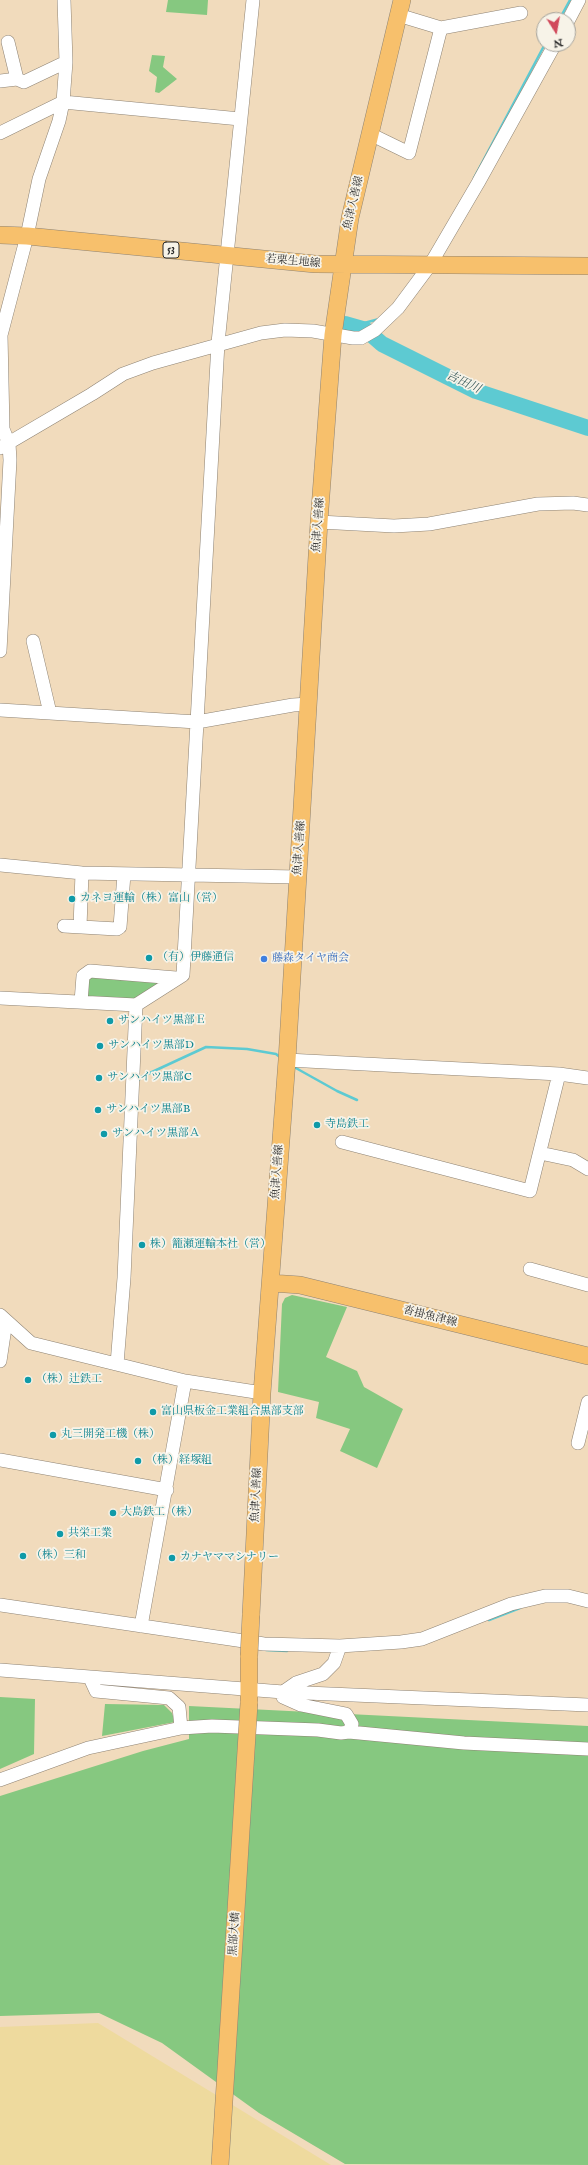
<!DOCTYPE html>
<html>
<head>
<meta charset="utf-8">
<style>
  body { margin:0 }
  #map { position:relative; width:588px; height:2165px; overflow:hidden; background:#f1dbbc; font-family:"IM FELL English",serif }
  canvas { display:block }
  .north { position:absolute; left:536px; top:12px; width:40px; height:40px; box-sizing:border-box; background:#f7f3e8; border:1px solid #a5a39c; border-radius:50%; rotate:169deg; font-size:11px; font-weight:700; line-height:16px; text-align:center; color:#2b2b2b }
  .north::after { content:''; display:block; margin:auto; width:14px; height:18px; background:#d1495b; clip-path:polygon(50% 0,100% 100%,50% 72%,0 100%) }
</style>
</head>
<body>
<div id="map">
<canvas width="588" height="2165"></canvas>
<div class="north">N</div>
</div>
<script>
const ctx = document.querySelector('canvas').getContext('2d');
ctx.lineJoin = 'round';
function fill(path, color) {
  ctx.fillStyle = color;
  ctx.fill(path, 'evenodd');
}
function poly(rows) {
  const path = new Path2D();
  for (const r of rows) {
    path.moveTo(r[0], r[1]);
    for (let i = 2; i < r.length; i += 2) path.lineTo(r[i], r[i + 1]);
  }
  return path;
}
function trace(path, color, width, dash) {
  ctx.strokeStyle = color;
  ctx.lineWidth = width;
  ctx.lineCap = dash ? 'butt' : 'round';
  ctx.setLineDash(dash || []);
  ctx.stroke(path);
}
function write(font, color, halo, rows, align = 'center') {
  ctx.font = font + ' "IM FELL English","Noto Serif JP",serif';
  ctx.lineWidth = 3.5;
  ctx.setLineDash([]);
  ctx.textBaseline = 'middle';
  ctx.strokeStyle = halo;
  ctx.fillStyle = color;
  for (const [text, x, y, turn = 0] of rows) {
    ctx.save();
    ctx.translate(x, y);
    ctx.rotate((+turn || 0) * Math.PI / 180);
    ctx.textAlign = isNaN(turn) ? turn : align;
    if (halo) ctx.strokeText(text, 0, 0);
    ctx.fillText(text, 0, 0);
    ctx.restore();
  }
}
const green = poly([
  [168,0,208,0,207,15,166,12],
  [152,55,165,56,163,67,177,79,159,93,155,92,157,77,149,71],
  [94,976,162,981,137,1001,87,996,88,980],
  [292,1295,347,1307,326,1357,357,1371,364,1387,403,1409,377,1468,340,1451,350,1429,316,1418,319,1402,278,1392,282,1304,285,1298],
  [0,1697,35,1699,34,1754,0,1769],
  [105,1704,164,1705,172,1713,175,1722,102,1736],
  [189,1706,588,1726,588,2165,345,2164,259,2113,162,2043,99,2013,0,2016,0,1796,143,1751,189,1739]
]);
const sand = poly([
  [98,2023,331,2165,0,2165,0,2027]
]);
const stream = poly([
  [559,20,570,0],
  [474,178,545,44],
  [353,326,379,319],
  [294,1067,337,1091,357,1100],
  [139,1080,139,1078,206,1047,247,1049,276,1054,281,1058],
  [489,1620,520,1608],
  [266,1650,287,1651]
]);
const river = poly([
  [345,324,366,330,382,344,476,391,588,428]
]);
const minor = poly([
  [568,21,579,0],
  [441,28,521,13],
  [8,42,17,79,24,82,66,62],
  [0,81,17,79],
  [0,133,63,102,240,119],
  [370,134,409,153,441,28,398,15],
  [0,448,92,394,123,374,153,363,261,333,285,330,313,331,353,338,361,338,375,330,398,308,430,265,478,183,555,44],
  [319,522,394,526,429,524,538,504,573,503,588,505],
  [33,641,50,713],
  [0,651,10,460,9,444,3,429,1,335,27,236,39,179,59,121,63,102,66,62,64,0],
  [0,710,197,722,293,705,309,704],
  [0,865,82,873,298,877],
  [64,926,117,929,120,927,124,874],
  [80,927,82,873],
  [0,998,136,1005,183,975,218,343,253,0],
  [81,1002,83,976,90,971,176,978],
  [287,1060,559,1074,588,1078],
  [342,1142,530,1191,559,1074],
  [540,1153,573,1160,588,1169],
  [530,1269,588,1285],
  [0,1315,31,1343,185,1381,262,1393],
  [0,1361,6,1321],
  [117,1364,124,1278,136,1005],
  [578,1443,588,1402],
  [0,1460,167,1490],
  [0,1605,264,1644,340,1646,334,1663,323,1674,296,1683,283,1692],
  [141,1626,185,1381],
  [340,1646,401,1642,422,1639,511,1604,545,1596,568,1596,588,1601],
  [0,1670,283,1692,588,1705],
  [90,1678,96,1691,169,1698,179,1707,181,1728],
  [349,1732,464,1743,588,1749],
  [0,1780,88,1748,181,1728,212,1726,318,1730,341,1733,349,1732,352,1724,346,1714,301,1705,283,1697,283,1692]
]);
const major = poly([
  [0,235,27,236,315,264,588,266],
  [271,1283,300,1285,588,1356],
  [251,1615,262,1393,287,1060,319,522,333,335,350,218,402,0],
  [249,1656,249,1703]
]);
const majorBridge = poly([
  [249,1656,251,1615],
  [220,2165,249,1703]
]);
const markers = [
  [72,899,4,"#0f9aa8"],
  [149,958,4,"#0f9aa8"],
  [264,959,4,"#3f7fe0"],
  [110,1021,4,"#0f9aa8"],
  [100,1046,4,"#0f9aa8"],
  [99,1078,4,"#0f9aa8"],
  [98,1110,4,"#0f9aa8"],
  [317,1125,4,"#0f9aa8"],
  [104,1134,4,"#0f9aa8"],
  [142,1245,4,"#0f9aa8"],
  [28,1380,4,"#0f9aa8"],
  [153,1412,4,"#0f9aa8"],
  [53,1435,4,"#0f9aa8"],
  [138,1461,4,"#0f9aa8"],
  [113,1513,4,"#0f9aa8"],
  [60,1534,4,"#0f9aa8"],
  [23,1556,4,"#0f9aa8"],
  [172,1558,4,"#0f9aa8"]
];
const shields = [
  [171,250,16]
];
const shieldNames = [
  ["53",171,250]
];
const streetNames = [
  ["魚津入善線",354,203,-77],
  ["若栗生地線",293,262,5],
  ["魚津入善線",319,525,-86],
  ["魚津入善線",300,848,-86],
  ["魚津入善線",278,1172,-86],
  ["沓掛魚津線",430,1317,14],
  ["魚津入善線",257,1495,-87],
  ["黒部大橋",235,1934,-86]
];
const cultureNames = [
  ["カネヨ運輸（株）富山（営）",80,899],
  ["（有）伊藤通信",157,958],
  ["サンハイツ黒部Ｅ",118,1021],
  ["サンハイツ黒部D",108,1046],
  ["サンハイツ黒部C",107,1078],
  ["サンハイツ黒部B",106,1110],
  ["寺島鉄工",325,1125],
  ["サンハイツ黒部Ａ",112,1134],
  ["株）籠瀬運輸本社（営）",150,1245],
  ["（株）辻鉄工",36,1380],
  ["富山県板金工業組合黒部支部",161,1412],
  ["丸三開発工機（株）",61,1435],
  ["（株）経塚組",146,1461],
  ["大島鉄工（株）",121,1513],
  ["共栄工業",68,1534],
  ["（株）三和",31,1556],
  ["カナヤママシナリー",180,1558]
];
const shopNames = [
  ["藤森タイヤ商会",272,959]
];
const waterNames = [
  ["吉田川",463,383,25]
];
fill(green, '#86c880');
fill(sand, '#eeda9e');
trace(stream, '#5dcad2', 2.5);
trace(river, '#5dcad2', 16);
trace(minor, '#8e8374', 14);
trace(major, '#8e8374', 18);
trace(minor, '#fff', 13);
trace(major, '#f7c06c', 17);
trace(majorBridge, '#8e8374', 18, []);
trace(majorBridge, '#f7c06c', 17);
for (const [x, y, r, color] of markers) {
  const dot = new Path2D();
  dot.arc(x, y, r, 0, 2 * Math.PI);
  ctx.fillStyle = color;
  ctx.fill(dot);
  trace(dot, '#f7f3e8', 1.5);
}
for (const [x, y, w] of shields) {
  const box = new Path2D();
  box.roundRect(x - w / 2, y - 8, w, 16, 3);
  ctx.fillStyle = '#f7f3e8';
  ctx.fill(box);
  trace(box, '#2b2b2b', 1);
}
write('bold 10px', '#2b2b2b', null, shieldNames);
write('11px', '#2b2b2b', '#f7f3e8', streetNames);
write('11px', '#0d838f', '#f7f3e8', cultureNames, 'left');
write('11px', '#366cbe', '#f7f3e8', shopNames, 'left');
write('italic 12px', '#3a5b5d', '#f7f3e8', waterNames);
</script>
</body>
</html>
